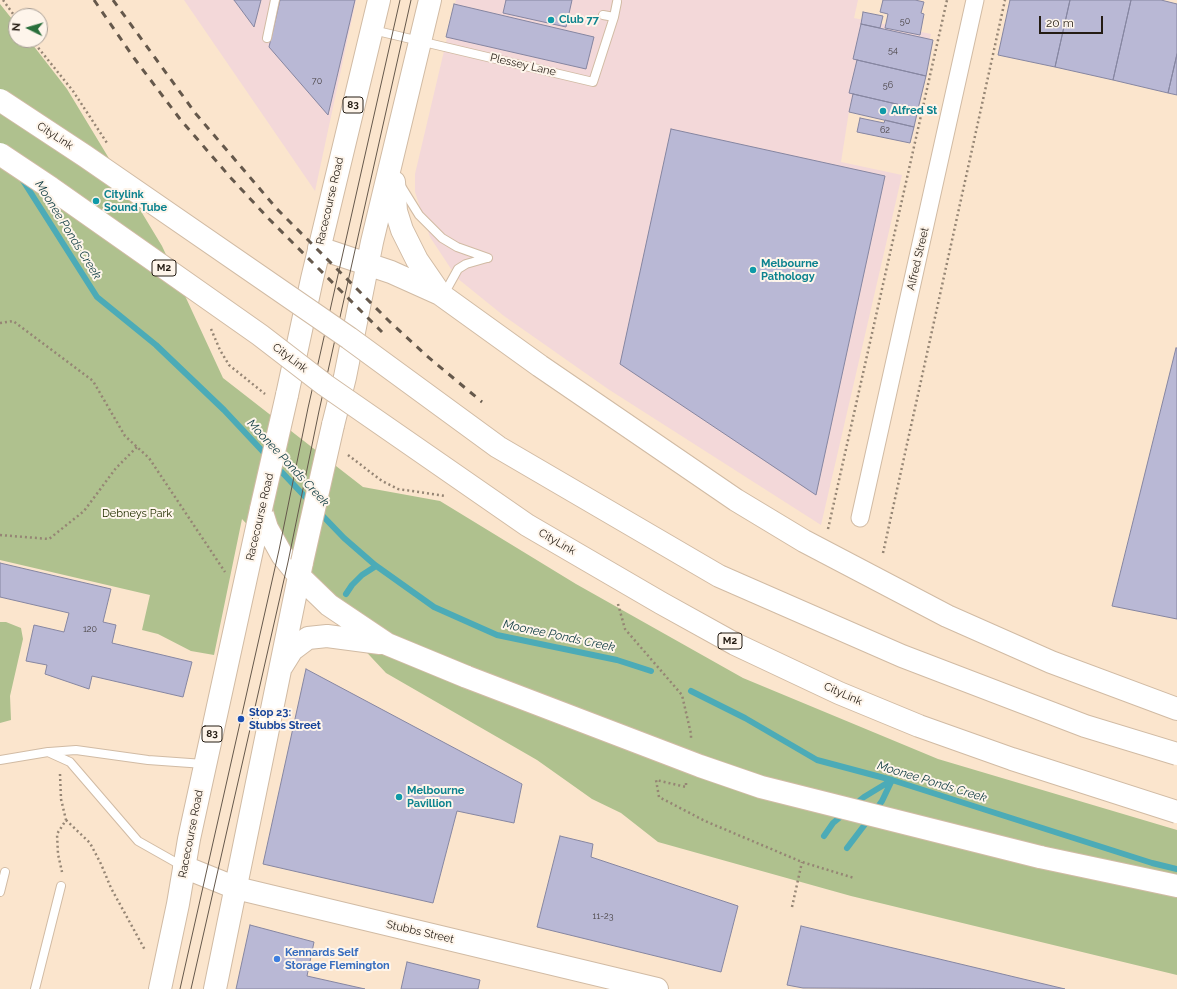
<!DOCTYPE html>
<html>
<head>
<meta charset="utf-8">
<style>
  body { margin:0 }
  #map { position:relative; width:1177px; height:989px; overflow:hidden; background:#fbe5cd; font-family:Raleway,sans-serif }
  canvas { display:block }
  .north { position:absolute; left:8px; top:8px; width:40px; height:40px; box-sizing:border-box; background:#fef5eb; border:1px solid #a79e95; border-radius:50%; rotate:275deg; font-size:11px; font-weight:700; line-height:16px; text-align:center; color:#241c13 }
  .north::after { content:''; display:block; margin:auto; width:14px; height:18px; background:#296f3b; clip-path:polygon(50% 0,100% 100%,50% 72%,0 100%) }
  .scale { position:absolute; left:1039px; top:16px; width:64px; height:18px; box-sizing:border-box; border:2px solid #241c13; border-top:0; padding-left:5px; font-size:12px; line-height:14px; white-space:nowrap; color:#241c13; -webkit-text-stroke:3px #fef5eb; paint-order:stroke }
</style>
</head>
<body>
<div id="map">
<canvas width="1177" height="989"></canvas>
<div class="north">N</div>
<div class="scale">20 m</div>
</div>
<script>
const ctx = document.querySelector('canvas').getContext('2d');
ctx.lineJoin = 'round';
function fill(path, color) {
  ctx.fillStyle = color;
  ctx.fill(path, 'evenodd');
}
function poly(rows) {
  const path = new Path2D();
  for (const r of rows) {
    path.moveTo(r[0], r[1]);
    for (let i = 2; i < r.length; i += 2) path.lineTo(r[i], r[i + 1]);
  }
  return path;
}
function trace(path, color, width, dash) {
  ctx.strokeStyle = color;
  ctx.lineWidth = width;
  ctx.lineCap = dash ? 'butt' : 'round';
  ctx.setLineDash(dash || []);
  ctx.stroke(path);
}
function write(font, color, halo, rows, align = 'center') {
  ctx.font = font + ' Raleway,sans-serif';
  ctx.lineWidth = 4;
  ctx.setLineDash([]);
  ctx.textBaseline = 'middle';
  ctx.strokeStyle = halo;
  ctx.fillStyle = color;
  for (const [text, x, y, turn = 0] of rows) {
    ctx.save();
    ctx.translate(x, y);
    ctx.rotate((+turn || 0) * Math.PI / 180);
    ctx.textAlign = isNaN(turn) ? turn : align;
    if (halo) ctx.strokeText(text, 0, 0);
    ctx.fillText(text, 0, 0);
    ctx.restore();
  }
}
const commercial = poly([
  [184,0,356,0,315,191],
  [456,0,858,0,854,18,931,34,913,107,850,105,841,162,902,175,821,525,608,389,504,316,457,278,430,237,415,192,415,174]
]);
const green = poly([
  [0,4,16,24,16,40,29,40,67,89,162,246,223,378,363,487,440,501,576,584,743,678,938,759,1177,830,1177,975,851,896,658,842,621,813,592,799,537,760,386,673,242,519,214,655,191,651,158,634,142,630,150,595,0,560],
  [0,622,6,622,21,628,23,639,10,696,11,720,0,723]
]);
const stream = poly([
  [22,179,97,297,156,345,224,410,268,457],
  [276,466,311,503],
  [318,511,344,538,375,565,434,607,497,635,617,660,651,671],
  [346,594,352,585,362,575,376,566],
  [691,691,745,718,817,760,892,780,1152,863,1177,869],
  [854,805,864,797,892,780],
  [874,812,882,801,892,780],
  [824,836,833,823,845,813],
  [847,848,869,819]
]);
const building = poly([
  [234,0,261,0,254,27,234,0],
  [280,0,355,0,328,115,269,47,280,0],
  [506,0,572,0,566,27,503,13,506,0],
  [883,0,915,0,924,2,921,13,924,14,920,35,885,28,888,14,880,12,883,0],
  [1010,0,1070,0,1055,67,998,55,1010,0],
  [1070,0,1131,0,1113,80,1055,67,1070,0],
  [1131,0,1161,0,1177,4,1177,54,1168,93,1113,80,1131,0],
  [454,4,594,37,586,69,446,37,454,4],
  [863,12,883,16,880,28,861,24,863,12],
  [861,24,933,40,926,76,853,59,861,24],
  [1177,54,1177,95,1168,93,1177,54],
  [857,60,926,76,918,109,849,93,857,60],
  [853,94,918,109,914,127,849,112,853,94],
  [860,118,884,123,885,120,914,127,910,143,857,132,860,118],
  [671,129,885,176,816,495,620,364,671,129],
  [1176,348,1177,348,1177,619,1112,606,1176,348],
  [0,563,111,589,103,622,116,625,112,643,192,662,183,697,92,676,89,689,45,674,47,665,26,661,34,625,64,632,69,613,0,597,0,563],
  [306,669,522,784,514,823,457,811,433,903,263,864,306,669],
  [560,836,593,844,591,857,738,906,721,972,537,927,560,836],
  [250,925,314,942,307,976,365,989,236,989,250,925],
  [801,926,1065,989,803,988,787,985,801,926],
  [407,962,480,980,478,989,401,989,407,962]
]);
const path = poly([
  [3,0,16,18],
  [32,40,73,91,107,143],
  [0,323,13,321,93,381,125,436,149,458,225,572],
  [211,329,220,350,229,365,265,394],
  [348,455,382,481,398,489,446,496],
  [828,529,947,0],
  [0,535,49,539,84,511,116,468,137,447],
  [883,553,1005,0],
  [618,604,625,629,682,695,691,734,691,740],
  [60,774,61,799,66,820,57,834,58,854,62,872],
  [686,783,686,787,656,780,659,797,705,821,802,862,854,878],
  [66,820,90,843,101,864,111,888,145,950],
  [792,907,802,862]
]);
const lane = poly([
  [603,15,614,17],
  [373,30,593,82,614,17,617,2],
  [267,38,275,0],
  [401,186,419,215,442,238,457,247,488,258],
  [443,296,458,269,466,264,487,258],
  [49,752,76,750,148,760,204,764],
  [0,760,48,752,70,762,138,841,184,867],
  [0,892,5,872],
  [35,989,61,886]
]);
const street = poly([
  [860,518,975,0]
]);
const secondary = poly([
  [236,888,657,989]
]);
const highway = poly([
  [394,182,396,211,402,230,417,260,439,292],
  [319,248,391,272,440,294,540,366,736,500,804,541,947,616,1051,662,1177,709],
  [287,395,312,279,379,0],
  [333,425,345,377,372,242,430,0],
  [261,509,267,528,282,555,299,576,329,605,387,644,467,677],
  [282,666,292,650,308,638,327,636,380,643],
  [1040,857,1177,886],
  [184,867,236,888],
  [160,989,178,904,189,839,261,509],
  [215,989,302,562]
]);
const tram = poly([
  [180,989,279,550,308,408,400,0],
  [191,989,288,562,319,411,411,0]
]);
const rail = poly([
  [94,0,134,58,180,119,230,177,268,218,382,332],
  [113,0,196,114,277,209,389,321,427,356,482,402]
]);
const highwayBridge = poly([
  [0,100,85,156,349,338,498,447,719,576,902,656,1085,726,1177,754],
  [0,154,51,188,260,335,325,385,527,525,661,603,735,644,839,693,919,726,1012,759,1177,812],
  [261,509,287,395],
  [302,562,333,425],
  [467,677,700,766,761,787,1040,857]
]);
const markers = [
  [551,20,4,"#0f9aa8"],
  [883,111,4,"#0f9aa8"],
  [96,201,4,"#0f9aa8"],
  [753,270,4,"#0f9aa8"],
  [241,719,4,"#1a4fb4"],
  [399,797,4,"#0f9aa8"],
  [277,959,4,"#3f7fe0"]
];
const numberNames = [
  ["50",905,21],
  ["54",893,50],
  ["70",317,81],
  ["56",888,85],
  ["62",885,130],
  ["120",90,629],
  ["11-23",603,916]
];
const shields = [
  [353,105,20],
  [164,268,24],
  [730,641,24],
  [212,734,20]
];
const shieldNames = [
  ["83",353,105],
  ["M2",164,268],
  ["M2",730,641],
  ["83",212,734]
];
const cultureNames = [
  ["Club 77",559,20],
  ["Alfred St",891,111],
  ["Citylink",104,195],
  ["Sound Tube",104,208],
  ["Melbourne",761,264],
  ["Pathology",761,277],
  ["Melbourne",407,791],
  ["Pavillion",407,804]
];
const streetNames = [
  ["Plessey Lane",523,65,13],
  ["CityLink",55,136,33],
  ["Racecourse Road",330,201,-77],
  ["Alfred Street",918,259,-77],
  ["CityLink",290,358,37],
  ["Racecourse Road",260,517,-77],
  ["CityLink",557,542,30],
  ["CityLink",843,694,24],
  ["Racecourse Road",191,834,-79],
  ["Stubbs Street",420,932,13]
];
const parkNames = [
  ["Debneys Park",137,514]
];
const transitNames = [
  ["Stop 23:",249,713],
  ["Stubbs Street",249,726]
];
const shopNames = [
  ["Kennards Self",285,953],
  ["Storage Flemington",285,966]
];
const waterNames = [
  ["Moonee Ponds Creek",68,230,58],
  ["Moonee Ponds Creek",288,463,47],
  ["Moonee Ponds Creek",559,636,12],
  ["Moonee Ponds Creek",932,782,17]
];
fill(commercial, '#f3d8d9');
fill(green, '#afc18e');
trace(stream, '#4cabb7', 6);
fill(building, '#b9b8d5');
trace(building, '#8686a1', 1);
trace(lane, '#d1bba4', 10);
trace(street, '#d1bba4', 19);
trace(secondary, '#d1bba4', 24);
trace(highway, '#d1bba4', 24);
trace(path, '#958574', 2.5, [2, 3]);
trace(lane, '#fff', 8);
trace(street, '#fff', 17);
trace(secondary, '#fff', 22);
trace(highway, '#fff', 22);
trace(tram, '#65584b', 1);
trace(rail, '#65584b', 3, [7, 7]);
trace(highwayBridge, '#d1bba4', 24, []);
trace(highwayBridge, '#fff', 22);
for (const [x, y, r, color] of markers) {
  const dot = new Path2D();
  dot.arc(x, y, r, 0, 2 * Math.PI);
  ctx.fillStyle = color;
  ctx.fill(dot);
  trace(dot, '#fef5eb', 1.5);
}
write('9px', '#494344', null, numberNames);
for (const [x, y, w] of shields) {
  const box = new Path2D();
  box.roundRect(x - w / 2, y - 8, w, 16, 3);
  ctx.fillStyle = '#fef5eb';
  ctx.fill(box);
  trace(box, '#241c13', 1);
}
write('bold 10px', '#241c13', null, shieldNames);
write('bold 11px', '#0d838f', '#fef5eb', cultureNames, 'left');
write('11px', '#241c13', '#fef5eb', streetNames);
write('11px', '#243000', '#fef5eb', parkNames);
write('bold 11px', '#164399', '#fef5eb', transitNames, 'left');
write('bold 11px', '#366cbe', '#fef5eb', shopNames, 'left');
write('italic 12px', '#154147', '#fef5eb', waterNames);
</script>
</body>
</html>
